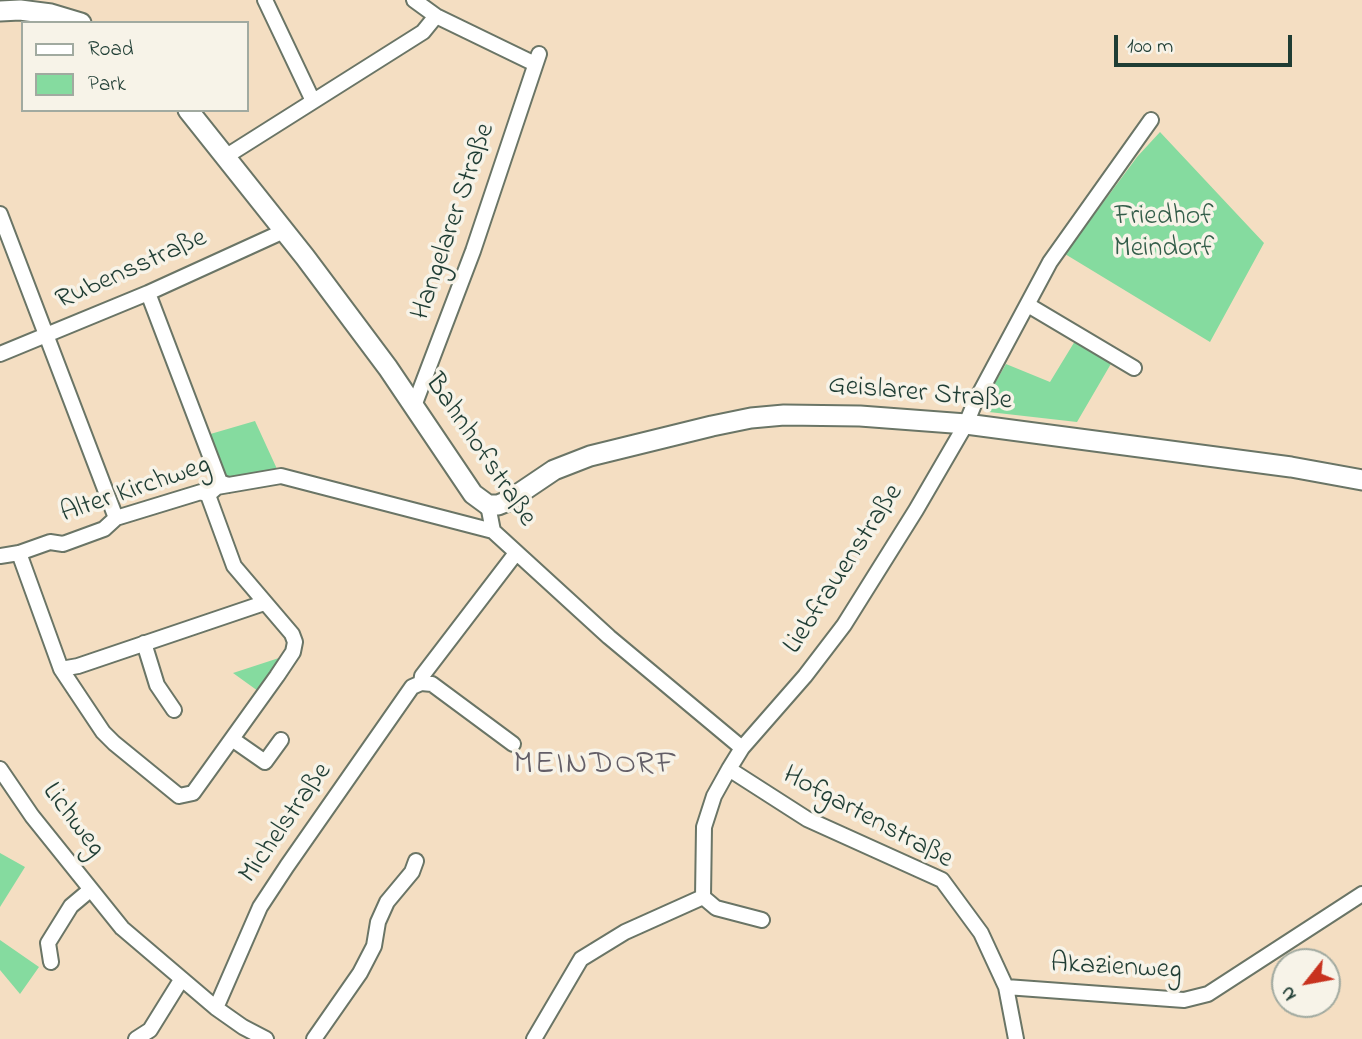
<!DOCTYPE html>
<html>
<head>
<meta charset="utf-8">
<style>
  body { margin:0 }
  #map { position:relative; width:1362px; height:1039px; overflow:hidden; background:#f4dec2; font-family:"Indie Flower",sans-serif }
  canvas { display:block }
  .legend { position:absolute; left:21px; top:21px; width:228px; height:91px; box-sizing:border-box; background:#f7f3e8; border:2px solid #a1aaa0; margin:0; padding:9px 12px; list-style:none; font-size:21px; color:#1f3d34 }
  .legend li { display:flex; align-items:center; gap:14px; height:35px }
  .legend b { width:35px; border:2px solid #a1aaa0 }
  .north { position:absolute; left:1271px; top:948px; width:70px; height:70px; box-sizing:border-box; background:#f7f3e8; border:2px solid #a1aaa0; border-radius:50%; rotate:239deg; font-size:19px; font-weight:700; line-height:28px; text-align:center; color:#1f3d34 }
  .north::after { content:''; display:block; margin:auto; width:24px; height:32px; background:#c8321e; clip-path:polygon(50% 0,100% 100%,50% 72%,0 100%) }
  .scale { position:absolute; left:1114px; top:35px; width:178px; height:32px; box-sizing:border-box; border:4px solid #1f3d34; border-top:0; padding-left:9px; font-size:21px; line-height:24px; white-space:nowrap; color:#1f3d34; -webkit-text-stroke:5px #f7f3e8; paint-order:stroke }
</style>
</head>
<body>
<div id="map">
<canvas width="1362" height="1039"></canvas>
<ul class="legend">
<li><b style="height:9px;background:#fff"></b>Road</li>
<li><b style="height:19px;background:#85db9f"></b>Park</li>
</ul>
<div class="north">N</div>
<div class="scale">100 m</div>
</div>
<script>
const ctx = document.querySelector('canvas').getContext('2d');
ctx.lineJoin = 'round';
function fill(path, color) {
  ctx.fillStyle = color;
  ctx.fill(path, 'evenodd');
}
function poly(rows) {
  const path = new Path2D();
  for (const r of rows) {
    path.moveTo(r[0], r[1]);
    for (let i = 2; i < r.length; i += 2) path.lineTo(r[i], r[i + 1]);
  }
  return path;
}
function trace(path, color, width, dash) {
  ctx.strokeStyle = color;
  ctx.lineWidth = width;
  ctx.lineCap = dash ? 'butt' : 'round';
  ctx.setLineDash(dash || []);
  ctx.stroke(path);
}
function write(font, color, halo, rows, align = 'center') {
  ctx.font = font + ' "Indie Flower",sans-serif';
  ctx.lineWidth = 7;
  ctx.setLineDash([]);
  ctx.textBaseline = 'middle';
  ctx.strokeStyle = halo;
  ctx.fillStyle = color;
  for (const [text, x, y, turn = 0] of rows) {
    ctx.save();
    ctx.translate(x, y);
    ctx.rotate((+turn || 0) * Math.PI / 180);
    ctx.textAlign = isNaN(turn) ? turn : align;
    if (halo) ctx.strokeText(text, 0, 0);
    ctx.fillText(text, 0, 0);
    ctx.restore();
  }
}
const green = poly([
  [1160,132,1264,243,1210,342,1065,254,1137,157],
  [1075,341,1112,362,1077,422,989,412,986,407,988,395,1006,364,1050,382],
  [255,421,277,469,232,481,223,476,207,435],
  [282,657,258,691,233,673],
  [0,853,25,867,0,907],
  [0,940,39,967,20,994,0,970]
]);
const street = poly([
  [265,0,313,101],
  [414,0,436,16,535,64],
  [225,157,423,32,436,16],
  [0,214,116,518],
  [148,293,220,482,228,485],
  [1028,305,1134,368],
  [0,354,148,293,284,231],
  [414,406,473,251,539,54],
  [208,495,217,487,281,476,493,531],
  [488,505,493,531,609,637,742,748],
  [19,553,61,669,78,666,264,603],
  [0,556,19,553,50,542,63,544,104,529,116,518,201,492,208,495],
  [144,643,157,685,174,710],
  [61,669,103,732,114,743,179,796,193,793,277,676,293,652,295,642,292,634,234,566,208,495],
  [421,683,432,684,513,744],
  [232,739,265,762,281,740],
  [0,769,32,816,122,928,216,1008,243,1027,266,1039],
  [729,769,807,819,942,880,981,933,1006,987,1016,1039],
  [703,897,704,827,714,796,729,769,742,748,805,676,844,625,916,510,966,424,975,402,1050,262,1151,120],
  [703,897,716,908,762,920],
  [51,962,48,943,71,906,90,890],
  [1006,987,1184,1000,1208,994,1362,894],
  [216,1008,260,907,287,866,412,687,421,683,422,676,516,553],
  [136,1039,150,1030,181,980],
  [314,1039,360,973,374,946,378,922,387,902,412,872,416,861],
  [534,1039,581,959,625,932,703,897]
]);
const secondary = poly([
  [0,11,20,10,51,14,81,23],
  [188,110,305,257,388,368,473,494,488,505,498,505,508,501,554,470,590,456,712,426,751,418,784,415,860,416,966,424,1291,467,1362,480]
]);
const parkNames = [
  ["Friedhof",1164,218],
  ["Meindorf",1164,250]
];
const streetNames = [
  ["Hangelarer Straße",455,222,-71],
  ["Rubensstraße",132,271,-24],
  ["Geislarer Straße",920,395,5],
  ["Bahnhofstraße",479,451,56],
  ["Alter Kirchweg",136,491,-19],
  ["Liebfrauenstraße",845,570,-57],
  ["Hofgartenstraße",867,819,28],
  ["Lichweg",72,821,53],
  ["Michelstraße",287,824,-55],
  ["Akazienweg",1116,969,3]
];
const quarterNames = [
  ["MEINDORF",596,767]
];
fill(green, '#85db9f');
trace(street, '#6a7566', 18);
trace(secondary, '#6a7566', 23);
trace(street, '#fff', 14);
trace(secondary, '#fff', 19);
write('28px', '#335d49', '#f7f3e8', parkNames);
write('28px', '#1f3d34', '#f7f3e8', streetNames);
ctx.letterSpacing = '2px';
write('32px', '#635e67', '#f7f3e8', quarterNames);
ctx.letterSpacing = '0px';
</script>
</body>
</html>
